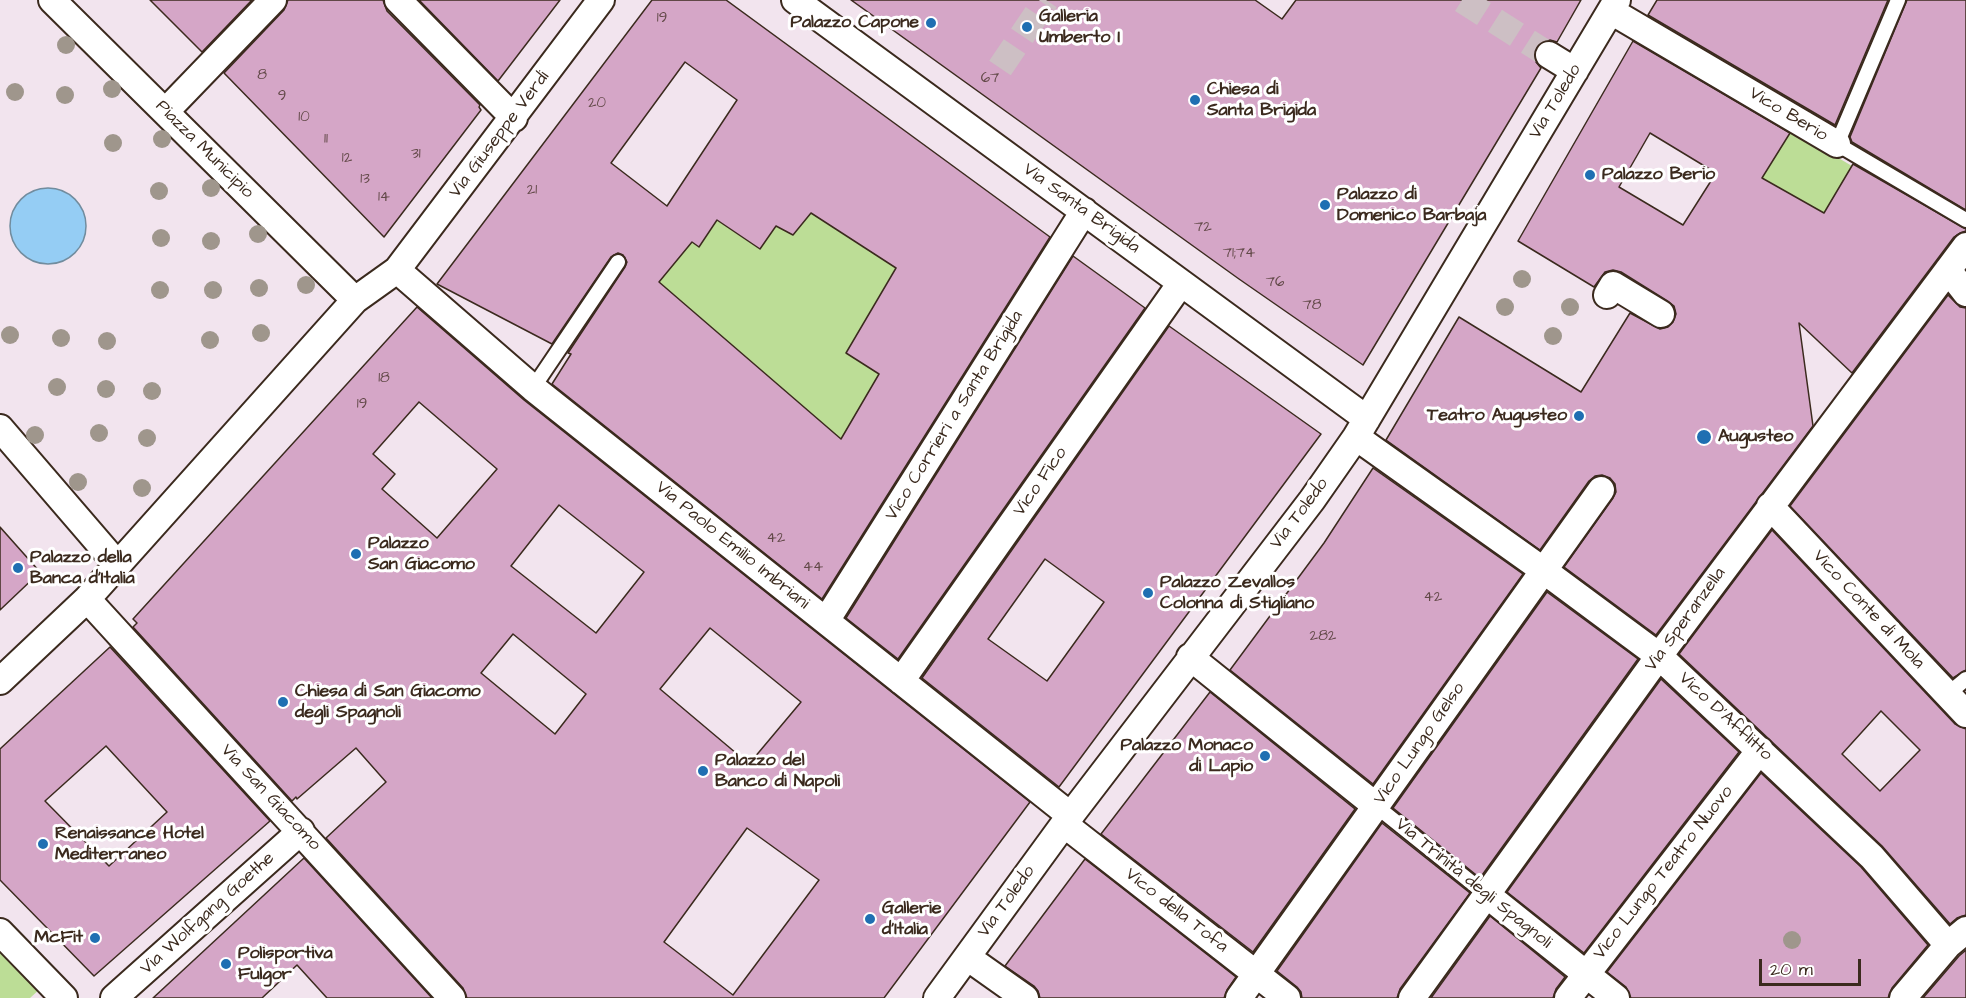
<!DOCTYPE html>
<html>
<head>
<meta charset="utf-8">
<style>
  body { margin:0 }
  #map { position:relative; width:1966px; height:998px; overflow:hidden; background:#f2e4ee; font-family:"Architects Daughter",sans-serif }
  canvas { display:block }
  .scale { position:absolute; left:1759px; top:959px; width:102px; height:27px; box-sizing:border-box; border:3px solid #3b2a1e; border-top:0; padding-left:8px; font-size:18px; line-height:21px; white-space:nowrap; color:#3b2a1e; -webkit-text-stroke:4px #fff; paint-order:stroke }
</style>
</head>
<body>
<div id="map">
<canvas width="1966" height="998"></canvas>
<div class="scale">20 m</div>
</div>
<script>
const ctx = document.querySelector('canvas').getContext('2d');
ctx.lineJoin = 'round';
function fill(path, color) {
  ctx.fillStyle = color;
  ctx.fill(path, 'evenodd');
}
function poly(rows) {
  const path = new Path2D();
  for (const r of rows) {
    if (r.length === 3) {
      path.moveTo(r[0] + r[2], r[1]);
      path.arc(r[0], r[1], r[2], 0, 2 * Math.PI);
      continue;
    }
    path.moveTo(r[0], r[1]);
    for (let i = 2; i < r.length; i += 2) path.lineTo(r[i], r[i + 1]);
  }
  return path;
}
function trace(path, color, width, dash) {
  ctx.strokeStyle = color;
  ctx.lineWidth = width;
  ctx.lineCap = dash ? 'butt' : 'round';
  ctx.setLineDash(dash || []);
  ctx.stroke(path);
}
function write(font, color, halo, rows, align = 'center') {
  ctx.font = font + ' "Architects Daughter",sans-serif';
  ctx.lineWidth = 6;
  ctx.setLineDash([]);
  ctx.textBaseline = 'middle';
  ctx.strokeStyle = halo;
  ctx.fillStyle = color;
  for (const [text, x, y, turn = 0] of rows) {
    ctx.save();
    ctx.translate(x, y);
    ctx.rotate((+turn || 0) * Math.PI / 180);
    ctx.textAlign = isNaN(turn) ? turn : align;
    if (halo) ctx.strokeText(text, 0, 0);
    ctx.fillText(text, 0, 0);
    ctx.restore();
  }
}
const green = poly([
  [1791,130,1852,166,1824,213,1762,178],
  [811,213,886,261,909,245,846,353,879,374,841,439,659,282,678,259,686,237,699,247,717,220,760,249,776,226,793,235],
  [0,944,41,988,30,998,0,998]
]);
const water = poly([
  [48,226,38]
]);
const building = poly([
  [150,0,252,0,202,52,150,0],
  [288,0,383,0,387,11,480,105,479,107,481,110,384,237,224,73,284,10,288,0],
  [419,0,560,0,498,81,419,0],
  [652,0,726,0,1050,237,822,599,552,384,571,354,568,353,625,267,627,262,623,255,618,253,611,257,552,344,437,284,652,0],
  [685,62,737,100,667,206,611,163,685,62],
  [811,213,896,268,846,353,879,374,841,439,659,282,692,242,699,247,717,220,760,249,776,226,793,235,811,213],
  [851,0,1255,0,1282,19,1296,0,1581,0,1557,42,1550,40,1542,42,1536,48,1534,54,1536,62,1541,68,1363,365,1239,279,851,0],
  [1657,0,1888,0,1835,125,1648,15,1657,0],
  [1907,0,1966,0,1966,210,1852,142,1850,137,1907,0],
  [1633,41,1790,133,1762,178,1824,213,1853,164,1966,229,1966,231,1960,233,1954,237,1852,373,1799,323,1813,426,1656,635,1564,567,1613,498,1616,492,1615,484,1610,478,1602,475,1595,476,1589,481,1540,550,1386,440,1459,317,1581,392,1630,313,1660,329,1668,327,1673,322,1676,314,1674,306,1669,302,1621,272,1613,270,1605,272,1594,287,1518,241,1633,41],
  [1650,133,1716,173,1683,225,1619,187,1650,133],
  [1073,256,1145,308,898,659,846,618,1073,256],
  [1948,295,1960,307,1966,308,1966,670,1953,678,1790,506,1948,295],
  [417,307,524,400,1030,802,884,998,467,998,463,988,326,838,386,782,356,748,297,799,296,797,292,801,133,627,137,623,133,619,417,307],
  [419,402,497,469,437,538,382,489,395,474,373,454,419,402],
  [559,505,644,572,596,633,511,566,559,505],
  [710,628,801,702,749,764,660,689,710,628],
  [513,634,586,694,555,734,481,673,513,634],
  [747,828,819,880,733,995,664,942,747,828],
  [1169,326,1321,434,1059,787,922,678,1169,326],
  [1045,559,1104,602,1047,681,988,639,1045,559],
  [1373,468,1523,574,1373,784,1230,670,1324,543,1373,468],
  [0,527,40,572,0,610,0,527],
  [1772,530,1955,724,1966,729,1966,915,1957,918,1950,924,1882,846,1679,654,1772,530],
  [1881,711,1920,750,1880,791,1842,754,1881,711],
  [1547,592,1638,659,1480,878,1393,808,1547,592],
  [110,647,270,821,94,976,0,880,0,749,110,647],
  [106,746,167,812,109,866,45,801,106,746],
  [1661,679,1739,752,1584,953,1507,892,1661,679],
  [1210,692,1355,809,1253,952,1101,834,1210,692],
  [1761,773,1861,867,1928,945,1892,988,1888,998,1631,998,1626,987,1607,972,1761,773],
  [1382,823,1470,893,1400,989,1397,998,1302,998,1301,992,1297,987,1277,971,1382,823],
  [304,858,432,998,327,998,297,965,262,998,153,998,304,858],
  [1085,859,1236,977,1227,990,1224,998,1040,998,1038,991,1034,986,1005,966,1085,859],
  [1490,916,1565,977,1556,989,1553,998,1431,998,1490,916],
  [1966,950,1966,998,1923,998,1959,956,1966,950]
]);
const streetTunnel = poly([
  [1462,0,1549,55],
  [1000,68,1046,0]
]);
const lane = poly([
  [1898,0,1837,144,1966,220],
  [533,388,618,262],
  [1948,694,1966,679],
  [1376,806,1487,895]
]);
const street = poly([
  [52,0,355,300],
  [398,0,514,118],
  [795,0,1367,419],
  [1611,11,1837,144],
  [1549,55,1575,71],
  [165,112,273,0],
  [397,270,533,388,1071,816],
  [1948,270,1966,293],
  [1607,295,1613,285,1661,314],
  [0,428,117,564],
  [1356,437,1543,570,1659,656,1872,857,1948,945],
  [1770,506,1966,714],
  [87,599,452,998],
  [826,621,1084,211],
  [1190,657,1376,806],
  [0,681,87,599,355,300,397,270,601,0],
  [901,681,1181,283],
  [1064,824,1287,998],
  [1487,895,1616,998],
  [0,932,64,998],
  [967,957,1025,998],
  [114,998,301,831],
  [937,998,1064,824,1312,500,1356,437,1617,0],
  [1239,998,1601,490],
  [1412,998,1659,656,1966,246],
  [1568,998,1760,750],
  [1903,998,1948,945,1966,930]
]);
const trees = [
  [66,45],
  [112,89],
  [15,92],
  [65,95],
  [162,139],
  [113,143],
  [211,188],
  [159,191],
  [258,234],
  [161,238],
  [211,241],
  [1522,279],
  [306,285],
  [259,288],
  [160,290],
  [213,290],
  [1505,307],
  [1570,307],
  [261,333],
  [10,335],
  [1553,336],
  [61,338],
  [210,340],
  [107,341],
  [57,387],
  [106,389],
  [152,391],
  [99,433],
  [35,435],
  [147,438],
  [78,482],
  [142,488],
  [1792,940]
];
const markers = [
  [931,23,6,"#1f6fb2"],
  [1027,27,6,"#1f6fb2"],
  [1195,100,6,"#1f6fb2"],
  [1590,175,6,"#1f6fb2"],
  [1325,205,6,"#1f6fb2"],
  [1579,416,6,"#1f6fb2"],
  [1704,437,8,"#1f6fb2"],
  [356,554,6,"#1f6fb2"],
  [18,568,6,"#1f6fb2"],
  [1148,593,6,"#1f6fb2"],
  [283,702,6,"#1f6fb2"],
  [1265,756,6,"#1f6fb2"],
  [703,771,6,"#1f6fb2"],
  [43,844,6,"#1f6fb2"],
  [870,919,6,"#1f6fb2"],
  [95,938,6,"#1f6fb2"],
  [226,964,6,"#1f6fb2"]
];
const numberNames = [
  ["19",662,19],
  ["8",262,76],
  ["67",990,79],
  ["9",282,97],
  ["20",597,104],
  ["10",304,118],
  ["11",326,140],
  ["31",416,155],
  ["12",347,159],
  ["13",365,180],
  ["21",532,191],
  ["14",384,198],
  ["72",1203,228],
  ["71;74",1239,254],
  ["76",1275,283],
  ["78",1312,306],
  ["18",384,379],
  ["19",362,405],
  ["42",776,539],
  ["44",813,568],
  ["42",1433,598],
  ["282",1323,637]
];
const poiNames = [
  ["Galleria",1039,17],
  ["Umberto I",1039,38],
  ["Palazzo Capone",919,23,"right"],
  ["Chiesa di",1207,90],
  ["Santa Brigida",1207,111],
  ["Palazzo Berio",1602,175],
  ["Palazzo di",1337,195],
  ["Domenico Barbaja",1337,216],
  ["Teatro Augusteo",1567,416,"right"],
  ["Augusteo",1718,437],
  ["Palazzo",368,544],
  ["San Giacomo",368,565],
  ["Palazzo della",30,558],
  ["Banca d'Italia",30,579],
  ["Palazzo Zevallos",1160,583],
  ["Colonna di Stigliano",1160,604],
  ["Chiesa di San Giacomo",295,692],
  ["degli Spagnoli",295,713],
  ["Palazzo Monaco",1253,746,"right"],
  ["di Lapio",1253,767,"right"],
  ["Palazzo del",715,761],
  ["Banco di Napoli",715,782],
  ["Renaissance Hotel",55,834],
  ["Mediterraneo",55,855],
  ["Gallerie",882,909],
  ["d'Italia",882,930],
  ["McFit",83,938,"right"],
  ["Polisportiva",238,954],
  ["Fulgor",238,975]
];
const streetNames = [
  ["Via Toledo",1556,102,-59],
  ["Vico Berio",1788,115,31],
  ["Via Giuseppe Verdi",500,135,-53],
  ["Piazza Municipio",204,150,45],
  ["Via Santa Brigida",1081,209,36],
  ["Vico Corrieri a Santa Brigida",955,416,-58],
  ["Vico Fico",1041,482,-55],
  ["Via Toledo",1300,514,-53],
  ["Via Paolo Emilio Imbriani",732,546,39],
  ["Vico Conte di Mola",1868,610,47],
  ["Via Speranzella",1686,620,-54],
  ["Vico D'Afflitto",1725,717,43],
  ["Vico Lungo Gelso",1420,744,-55],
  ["Via San Giacomo",270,798,47],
  ["Vico Lungo Teatro Nuovo",1664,873,-52],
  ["Via Trinità degli Spagnoli",1473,884,39],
  ["Via Toledo",1007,902,-54],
  ["Vico della Tofa",1176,911,38],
  ["Via Wolfgang Goethe",208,914,-42]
];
fill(green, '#bcdd96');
fill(water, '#95cdf4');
trace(water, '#718c9e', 1.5);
fill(building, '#d5a6c7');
trace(building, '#3b2a1e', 1.5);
trace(streetTunnel, '#cdbfc4', 26, [26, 13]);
trace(lane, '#3b2a1e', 18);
trace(street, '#3b2a1e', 30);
trace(lane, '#fff', 14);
trace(street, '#fff', 26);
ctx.fillStyle = '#9f968c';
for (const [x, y] of trees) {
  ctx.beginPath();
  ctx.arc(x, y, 9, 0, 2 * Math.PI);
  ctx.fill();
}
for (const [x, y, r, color] of markers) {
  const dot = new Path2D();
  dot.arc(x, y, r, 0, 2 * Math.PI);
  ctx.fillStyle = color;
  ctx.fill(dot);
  trace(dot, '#fff', 2);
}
write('15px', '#624948', null, numberNames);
write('bold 18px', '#3b2a1e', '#fff', poiNames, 'left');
write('18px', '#3b2a1e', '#fff', streetNames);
</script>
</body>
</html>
